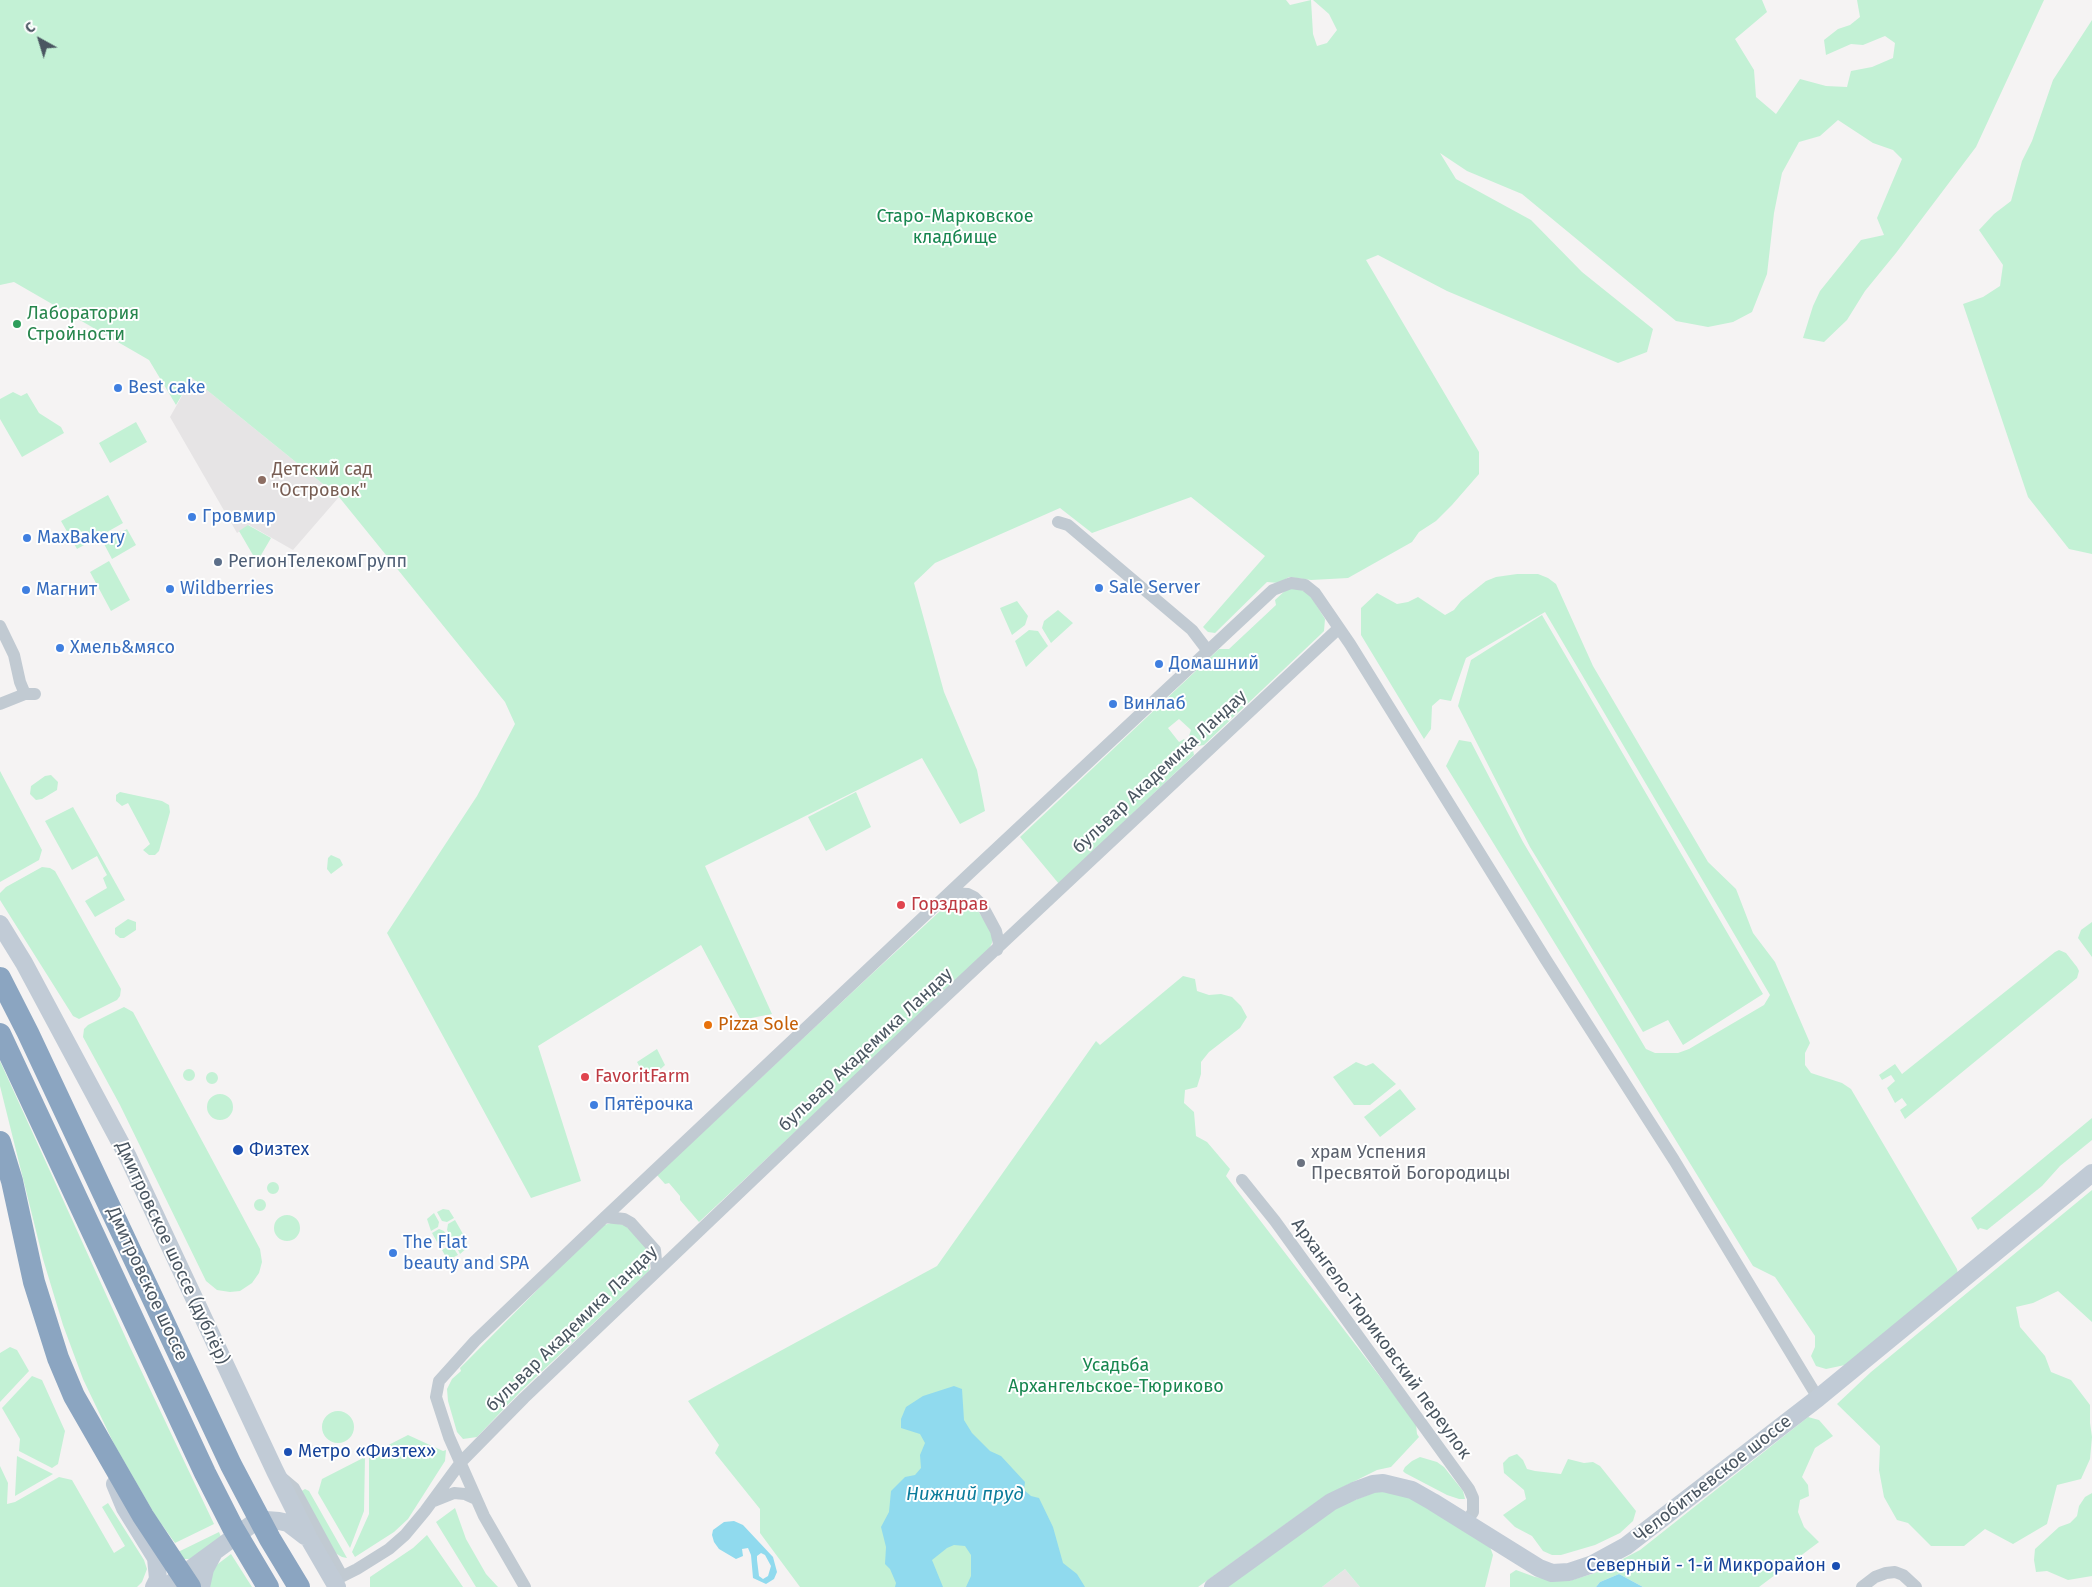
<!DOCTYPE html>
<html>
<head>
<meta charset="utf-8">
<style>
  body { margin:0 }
  #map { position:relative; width:2092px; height:1587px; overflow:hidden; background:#f5f3f3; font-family:"Fira Sans",sans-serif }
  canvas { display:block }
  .north { position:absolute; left:15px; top:15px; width:50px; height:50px; -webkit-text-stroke:4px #fff; paint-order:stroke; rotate:321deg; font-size:14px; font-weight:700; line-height:20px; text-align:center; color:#4a5661 }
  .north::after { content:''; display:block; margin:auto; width:18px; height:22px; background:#4a5661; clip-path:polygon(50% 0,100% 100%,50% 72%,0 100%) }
</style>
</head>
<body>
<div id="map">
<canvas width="2092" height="1587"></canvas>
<div class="north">С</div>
</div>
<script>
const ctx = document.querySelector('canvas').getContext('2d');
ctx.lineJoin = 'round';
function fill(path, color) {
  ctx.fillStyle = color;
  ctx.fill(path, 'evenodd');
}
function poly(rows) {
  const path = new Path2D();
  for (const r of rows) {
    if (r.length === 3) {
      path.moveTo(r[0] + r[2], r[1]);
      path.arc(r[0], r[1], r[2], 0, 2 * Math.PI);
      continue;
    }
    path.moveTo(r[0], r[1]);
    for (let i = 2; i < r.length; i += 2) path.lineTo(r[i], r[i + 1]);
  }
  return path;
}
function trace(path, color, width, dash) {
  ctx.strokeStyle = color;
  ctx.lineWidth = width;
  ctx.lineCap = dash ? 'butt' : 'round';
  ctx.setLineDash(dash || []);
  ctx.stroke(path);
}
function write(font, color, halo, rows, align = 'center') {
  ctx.font = font + ' "Fira Sans",sans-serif';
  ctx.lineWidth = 4;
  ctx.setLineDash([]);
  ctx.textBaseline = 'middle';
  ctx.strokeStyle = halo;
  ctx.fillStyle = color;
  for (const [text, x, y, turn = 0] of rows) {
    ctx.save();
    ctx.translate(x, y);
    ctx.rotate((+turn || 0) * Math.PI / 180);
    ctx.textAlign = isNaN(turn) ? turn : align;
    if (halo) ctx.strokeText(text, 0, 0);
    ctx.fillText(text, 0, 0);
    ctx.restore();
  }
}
const education = poly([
  [192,378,339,497,293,550,249,525,237,533,170,417],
  [1345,1569,1360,1587,1322,1587]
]);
const green = poly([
  [0,0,1286,0,1290,5,1311,0,1313,34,1317,46,1327,43,1337,30,1329,14,1313,0,1762,0,1767,12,1735,39,1754,70,1756,97,1776,114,1800,79,1826,86,1847,87,1851,71,1872,67,1893,58,1895,43,1885,36,1863,45,1851,44,1826,55,1824,40,1838,29,1850,25,1860,17,1857,0,2044,0,1976,147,1896,253,1865,291,1847,320,1824,342,1803,338,1813,306,1820,291,1861,240,1884,235,1877,218,1902,159,1893,150,1873,143,1838,120,1820,136,1799,142,1782,173,1774,213,1767,274,1752,312,1733,322,1708,327,1676,321,1522,194,1467,171,1440,153,1456,179,1531,220,1582,272,1653,329,1647,352,1618,363,1447,291,1378,255,1366,260,1479,452,1479,474,1452,505,1436,521,1419,532,1412,542,1348,578,1311,580,1289,577,1279,583,1267,582,1215,633,1208,632,1203,627,1265,556,1191,497,1092,533,1060,508,935,563,914,583,944,692,977,770,985,811,960,824,922,758,705,866,772,1014,741,1020,701,945,538,1046,581,1181,531,1198,387,933,477,796,515,724,505,702,339,497,192,378,176,405,149,360,14,282,0,285],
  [2092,20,2092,554,2069,549,2028,497,1963,304,1983,297,2000,286,2003,265,1979,230,1994,214,2011,201,2022,161,2032,141,2053,80],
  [13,392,21,396,27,393,39,413,61,427,64,433,22,457,0,419,0,399],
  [136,422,147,442,110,463,99,443],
  [108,495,123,523,77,549,61,521],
  [248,525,271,538,257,562,239,531],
  [127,529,136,545,112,559,103,542],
  [109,561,130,600,111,611,90,572],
  [1517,574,1538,574,1548,578,1556,584,1593,666,1708,862,1736,889,1753,933,1775,962,1810,1043,1805,1053,1805,1065,1811,1073,1842,1083,1851,1089,1957,1269,1958,1274,1845,1365,1826,1369,1816,1366,1811,1356,1815,1347,1815,1336,1775,1277,1753,1266,1446,766,1459,740,1471,742,1523,842,1646,1049,1655,1053,1678,1053,1689,1049,1764,1005,1770,995,1545,612,1466,658,1451,701,1440,699,1432,706,1431,729,1424,739,1361,635,1361,608,1377,593,1397,604,1408,602,1418,597,1445,615,1454,610,1461,601,1486,581,1496,577],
  [1288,588,1296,588,1309,593,1325,619,1324,631,1320,635,1204,745,1198,746,1189,736,1191,730,1179,719,1168,728,1179,742,1184,739,1193,750,1194,755,1059,884,1020,837,1219,649,1229,649,1276,605,1275,600],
  [1017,601,1028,616,1025,625,1012,635,1000,608],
  [1058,610,1073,623,1051,643,1042,628,1044,621],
  [1542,615,1763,994,1683,1045,1668,1020,1643,1032,1530,847,1458,706,1471,660],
  [1029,630,1038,631,1048,646,1026,667,1015,641],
  [0,771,42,850,39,860,0,882],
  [51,775,58,782,57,790,42,799,36,800,30,794,31,786,45,776],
  [120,792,162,801,169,805,170,812,159,851,155,855,149,855,143,850,150,844,128,803,122,806,116,801,116,795],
  [856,792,871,827,826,851,808,817],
  [73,807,125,900,95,917,85,901,107,888,103,878,107,875,97,856,72,870,45,821],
  [331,855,340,859,343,865,331,874,327,869,328,858],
  [42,867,50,868,55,871,121,989,120,996,117,1000,79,1019,73,1016,0,900,0,893,6,887],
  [957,899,965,900,974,905,988,926,992,935,992,943,988,951,699,1222,680,1200,680,1196,669,1183,665,1184,657,1175,875,971,950,902],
  [128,919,136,922,136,930,124,938,120,938,115,934,115,928],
  [2092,922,2092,957,2078,938,2081,930],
  [2059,950,2066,953,2077,967,2079,971,2077,978,1905,1119,1900,1110,1907,1105,1902,1098,1895,1103,1887,1088,1895,1081,1891,1075,1882,1080,1879,1075,1895,1064,1902,1074,2055,952],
  [1183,976,1195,979,1197,991,1209,995,1221,994,1232,997,1241,1006,1247,1017,1240,1028,1209,1052,1201,1062,1201,1074,1197,1087,1185,1090,1184,1103,1194,1112,1196,1136,1207,1142,1230,1169,1226,1176,1411,1417,1416,1424,1417,1434,1419,1437,1391,1467,1377,1470,1325,1496,1198,1587,800,1587,760,1533,760,1509,715,1453,719,1445,688,1401,937,1266,1096,1041,1100,1045],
  [124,1007,133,1012,260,1249,262,1262,259,1273,252,1283,240,1291,230,1292,217,1290,206,1281,120,1105,83,1037,84,1029,88,1025],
  [657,1049,665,1065,654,1075,648,1076,644,1075,637,1062],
  [0,1061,129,1345,214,1524,175,1543,155,1515,114,1444,83,1379,63,1325,43,1259,0,1086],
  [1356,1062,1366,1066,1373,1063,1396,1084,1370,1105,1354,1105,1333,1077],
  [189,1075,6],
  [212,1078,6],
  [1400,1089,1416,1109,1380,1137,1364,1117],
  [220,1107,13],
  [2092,1118,2092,1140,2060,1166,2042,1186,1987,1230,1980,1228,1978,1230,1971,1218],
  [273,1188,6],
  [2092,1190,2092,1322,2058,1291,2033,1303,2016,1307,2020,1327,2045,1356,2051,1372,2071,1380,2090,1405,2090,1423,2092,1437,2090,1459,2081,1479,2057,1485,2047,1524,2013,1544,1985,1529,1964,1546,1931,1546,1908,1523,1897,1520,1884,1497,1879,1470,1880,1446,1837,1404,1871,1372],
  [260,1205,6],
  [443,1209,449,1210,454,1218,447,1222,442,1221,437,1212],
  [434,1213,439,1222,438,1227,431,1231,427,1219],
  [287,1228,13],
  [455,1220,463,1234,456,1238,451,1237,447,1230,448,1224],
  [611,1223,625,1225,645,1246,651,1255,649,1271,521,1391,477,1437,463,1439,457,1432,448,1401,447,1389,452,1379,461,1371,460,1368,468,1360,561,1266,604,1225],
  [439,1229,444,1231,448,1238,447,1243,440,1247,432,1233],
  [464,1237,468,1247,460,1254,456,1246,457,1241],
  [449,1246,453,1247,458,1255,450,1259,446,1257,442,1250],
  [10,1347,17,1350,29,1371,0,1402,0,1353],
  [32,1376,42,1380,65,1431,58,1464,52,1468,19,1451,20,1439,2,1408],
  [338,1427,16],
  [1808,1417,1819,1420,1833,1436,1815,1448,1802,1477,1808,1485,1809,1496,1800,1500,1798,1512,1804,1527,1819,1542,1759,1587,1643,1587,1619,1574,1600,1582,1596,1587,1510,1587,1510,1574,1516,1570,1535,1577,1569,1581,1598,1572,1640,1550],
  [408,1435,443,1451,446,1450,445,1461,408,1519,394,1532,355,1557,352,1552,369,1514,369,1455],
  [1517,1454,1523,1460,1527,1469,1535,1471,1561,1474,1568,1459,1584,1463,1593,1462,1600,1466,1636,1511,1633,1521,1620,1533,1595,1545,1561,1555,1552,1555,1543,1551,1532,1536,1515,1527,1503,1515,1526,1499,1524,1490,1504,1473,1503,1463,1509,1457],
  [17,1456,53,1474,15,1496],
  [365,1457,364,1511,350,1548,318,1493,322,1479],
  [1420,1457,1437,1462,1444,1467,1463,1491,1465,1499,1459,1499,1447,1495,1405,1473,1403,1471,1405,1467,1412,1461],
  [0,1466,8,1483,7,1504,15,1502,59,1477,72,1480,114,1553,125,1546,102,1507,108,1503,144,1560,147,1569,142,1582,137,1587,0,1587],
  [305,1489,309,1491,347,1558,342,1557,335,1553,300,1492],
  [1378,1491,1413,1497,1490,1547,1493,1555,1485,1587,1360,1587,1345,1569,1322,1587,1225,1587,1337,1507],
  [2092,1493,2092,1576,2068,1580,2047,1571,2036,1572,2034,1560,2035,1549,2059,1527,2070,1523,2077,1516,2079,1506,2085,1497],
  [455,1508,466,1539,486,1574,498,1587,476,1587,436,1522],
  [219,1532,221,1537,190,1559,183,1559,178,1552],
  [427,1535,463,1587,370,1587,370,1577,413,1548],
  [231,1554,252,1587,207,1587,210,1570]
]);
const water = poly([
  [954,1386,962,1389,964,1420,972,1433,990,1451,1001,1456,1025,1482,1024,1490,1031,1496,1039,1498,1053,1527,1063,1563,1077,1574,1085,1587,966,1587,971,1576,971,1555,965,1546,954,1545,947,1548,932,1560,943,1587,895,1587,896,1583,890,1569,885,1564,886,1547,881,1527,889,1512,891,1491,905,1477,915,1475,921,1468,920,1455,925,1443,920,1434,901,1428,901,1419,906,1407,923,1396],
  [734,1521,743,1525,773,1557,777,1572,774,1579,766,1584,753,1578,751,1555,748,1548,742,1549,743,1556,736,1559,719,1549,714,1542,712,1535,713,1530,724,1522],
  [761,1553,765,1555,771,1566,768,1576,763,1579,759,1576,757,1560,757,1556],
  [1619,1574,1643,1587,1596,1587,1600,1582]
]);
const street = poly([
  [1058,522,1068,525,1192,630,1208,651],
  [0,626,14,655,20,682,25,694],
  [0,704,25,694,35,694],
  [950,893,968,894,974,897,982,905,996,931,999,944,997,950],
  [1242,1180,1275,1221,1469,1489,1473,1498,1473,1512,1466,1522],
  [605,1217,624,1219,631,1223,655,1250,657,1271],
  [281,1477,294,1488,342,1576],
  [434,1501,454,1493,465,1494,476,1499],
  [333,1581,357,1569,389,1549,405,1535,425,1511,461,1462,524,1398,928,1013,1339,628],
  [525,1587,484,1516,449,1437,436,1397,439,1381,475,1341,605,1217,970,873,1273,590,1291,583,1305,585,1315,593,1350,644,1546,960,1674,1160,1818,1398],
  [1862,1587,1875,1577,1886,1573,1895,1572,1903,1575,1916,1587]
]);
const secondary = poly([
  [0,924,24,963,128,1157,275,1471,308,1537,337,1587],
  [115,1484,125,1508,156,1558,158,1579,154,1587],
  [166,1587,252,1524,266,1520,279,1521,288,1523,305,1536],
  [201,1587,205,1569,213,1554],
  [1213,1587,1331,1502,1354,1491,1373,1484,1383,1483,1412,1490,1433,1502,1539,1568,1552,1573,1569,1572,1593,1564,1626,1546,1818,1398,2092,1173]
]);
const highway = poly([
  [0,978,28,1033,231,1465,270,1539,299,1587],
  [0,1034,205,1473,233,1528,268,1587],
  [0,1142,12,1181,34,1282,58,1358,74,1396,143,1516,190,1587]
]);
const markers = [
  [17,324,5,"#2e9e5b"],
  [118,388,5,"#3f7fe0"],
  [262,480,5,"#8d6e63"],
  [192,517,5,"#3f7fe0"],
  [27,538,5,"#3f7fe0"],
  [218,562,5,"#5c6f8a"],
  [1099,588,5,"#3f7fe0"],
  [170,589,5,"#3f7fe0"],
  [26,590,5,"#3f7fe0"],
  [60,648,5,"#3f7fe0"],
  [1159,664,5,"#3f7fe0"],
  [1113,704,5,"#3f7fe0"],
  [901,905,5,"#e0444e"],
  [708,1025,5,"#e8710a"],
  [585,1077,5,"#e0444e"],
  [594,1105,5,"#3f7fe0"],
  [238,1150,6,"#1a4fb4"],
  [1301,1163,5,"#6b7280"],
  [393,1253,5,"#3f7fe0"],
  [288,1452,5,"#1a4fb4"],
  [1836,1566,5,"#1a4fb4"]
];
const parkNames = [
  ["Старо-Марковское",955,217],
  ["кладбище",955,238],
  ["Усадьба",1116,1366],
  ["Архангельское-Тюриково",1116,1387]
];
const leisureNames = [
  ["Лаборатория",27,314],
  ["Стройности",27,335]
];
const shopNames = [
  ["Best cake",128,388],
  ["Гровмир",202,517],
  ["MaxBakery",37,538],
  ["Sale Server",1109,588],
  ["Wildberries",180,589],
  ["Магнит",36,590],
  ["Хмель&мясо",70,648],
  ["Домашний",1169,664],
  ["Винлаб",1123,704],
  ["Пятёрочка",604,1105],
  ["The Flat",403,1243],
  ["beauty and SPA",403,1264]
];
const educationNames = [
  ["Детский сад",272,470],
  ["\"Островок\"",272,491]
];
const serviceNames = [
  ["РегионТелекомГрупп",228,562]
];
const streetNames = [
  ["бульвар Академика Ландау",1160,772,-43],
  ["бульвар Академика Ландау",866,1050,-43],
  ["Дмитровское шоссе (дублёр)",172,1253,65],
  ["Дмитровское шоссе",147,1284,65],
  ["бульвар Академика Ландау",572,1329,-44],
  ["Архангело-Тюриковский переулок",1381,1339,54],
  ["Челобитьевское шоссе",1713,1479,-38]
];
const healthNames = [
  ["Горздрав",911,905],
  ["FavoritFarm",595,1077]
];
const foodNames = [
  ["Pizza Sole",718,1025]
];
const transitNames = [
  ["Физтех",249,1150],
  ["Метро «Физтех»",298,1452],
  ["Северный - 1-й Микрорайон",1826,1566,"right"]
];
const worshipNames = [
  ["храм Успения",1311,1153],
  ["Пресвятой Богородицы",1311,1174]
];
const waterNames = [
  ["Нижний пруд",965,1495]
];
fill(education, '#e6e4e5');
fill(green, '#c3f1d5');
fill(water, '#90daee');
trace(street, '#c1cad2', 12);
trace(secondary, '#c1cbd6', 18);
trace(highway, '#8ba5c1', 22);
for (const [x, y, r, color] of markers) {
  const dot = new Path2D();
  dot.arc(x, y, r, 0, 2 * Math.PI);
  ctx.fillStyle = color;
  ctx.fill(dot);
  trace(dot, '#fff', 2);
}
write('18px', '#17864f', '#fff', parkNames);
write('18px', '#27864d', '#fff', leisureNames, 'left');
write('18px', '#366cbe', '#fff', shopNames, 'left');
write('18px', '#785e54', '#fff', educationNames, 'left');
write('18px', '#4e5e75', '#fff', serviceNames, 'left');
write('18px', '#4a5661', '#fff', streetNames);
write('18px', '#be3a42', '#fff', healthNames, 'left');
write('18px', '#c56008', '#fff', foodNames, 'left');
write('18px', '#164399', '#fff', transitNames, 'left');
write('18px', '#5b616d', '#fff', worshipNames, 'left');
write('italic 19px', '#0c7c9b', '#fff', waterNames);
</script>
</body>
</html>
